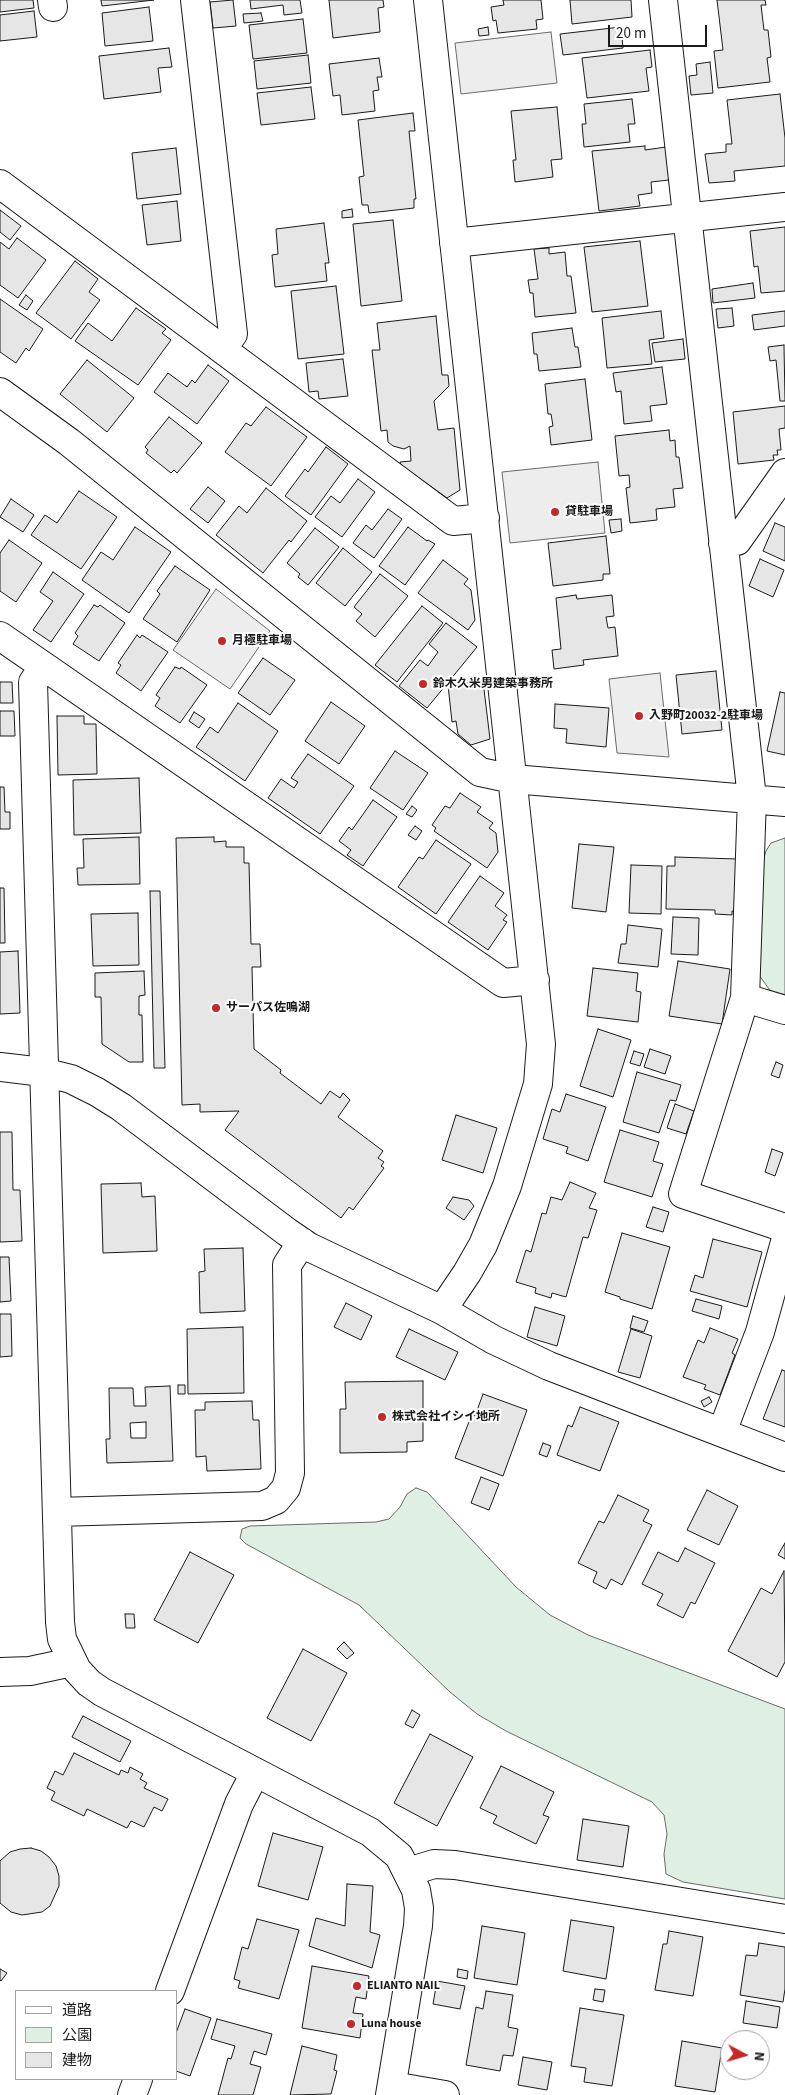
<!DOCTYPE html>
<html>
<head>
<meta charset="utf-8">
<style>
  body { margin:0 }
  #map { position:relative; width:785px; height:2095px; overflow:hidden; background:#fff; font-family:"Source Sans 3","Noto Sans JP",sans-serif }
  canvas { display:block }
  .legend { position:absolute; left:15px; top:1990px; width:162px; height:90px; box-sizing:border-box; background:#fff; border:1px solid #a3a3a3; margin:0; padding:6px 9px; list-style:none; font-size:15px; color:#1a1a1a }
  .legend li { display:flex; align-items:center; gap:10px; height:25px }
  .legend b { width:25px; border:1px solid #a3a3a3 }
  .north { position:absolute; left:720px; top:2030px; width:50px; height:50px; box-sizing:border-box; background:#fff; border:1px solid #a3a3a3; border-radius:50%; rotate:96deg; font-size:14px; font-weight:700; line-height:20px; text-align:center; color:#1a1a1a }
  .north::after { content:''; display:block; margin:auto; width:18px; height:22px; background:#c62828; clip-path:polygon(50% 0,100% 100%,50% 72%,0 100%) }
  .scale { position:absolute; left:608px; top:25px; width:99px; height:22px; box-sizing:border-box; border:2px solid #1a1a1a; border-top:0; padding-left:6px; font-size:15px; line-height:18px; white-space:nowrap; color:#1a1a1a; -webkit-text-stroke:4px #fff; paint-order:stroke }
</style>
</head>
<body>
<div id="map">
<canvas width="785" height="2095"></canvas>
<ul class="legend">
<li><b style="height:6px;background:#fff"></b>道路</li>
<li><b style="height:14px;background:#e0efe3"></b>公園</li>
<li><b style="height:14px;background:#e6e6e6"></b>建物</li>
</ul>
<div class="north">N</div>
<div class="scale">20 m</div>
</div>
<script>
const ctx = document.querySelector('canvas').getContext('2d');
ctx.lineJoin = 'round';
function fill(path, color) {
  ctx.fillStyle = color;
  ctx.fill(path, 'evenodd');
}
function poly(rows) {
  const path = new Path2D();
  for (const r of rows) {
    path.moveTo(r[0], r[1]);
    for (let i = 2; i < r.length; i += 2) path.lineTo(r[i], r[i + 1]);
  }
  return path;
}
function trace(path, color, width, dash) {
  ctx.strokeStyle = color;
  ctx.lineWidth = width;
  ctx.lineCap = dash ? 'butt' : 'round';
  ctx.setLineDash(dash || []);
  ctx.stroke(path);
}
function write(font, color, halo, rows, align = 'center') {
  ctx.font = font + ' "Source Sans 3","Noto Sans JP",sans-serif';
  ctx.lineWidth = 4;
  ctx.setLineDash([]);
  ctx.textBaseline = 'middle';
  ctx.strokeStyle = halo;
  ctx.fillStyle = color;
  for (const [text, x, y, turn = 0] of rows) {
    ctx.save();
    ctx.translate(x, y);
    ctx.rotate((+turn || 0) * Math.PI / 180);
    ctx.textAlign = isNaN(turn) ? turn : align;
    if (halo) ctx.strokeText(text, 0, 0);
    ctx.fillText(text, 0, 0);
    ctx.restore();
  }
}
const green = poly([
  [785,838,785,999,774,996,759,975,763,861,766,851,771,843,785,838],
  [416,1488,427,1492,516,1587,550,1615,588,1635,785,1709,785,1899,683,1882,666,1874,664,1854,667,1834,664,1815,652,1802,506,1731,477,1714,450,1692,359,1605,246,1544,240,1538,242,1529,250,1526,376,1522,389,1519,400,1507,407,1494,416,1488]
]);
const parking = poly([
  [551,32,557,83,461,94,455,43,551,32],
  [598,462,605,533,510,543,502,472,598,462],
  [216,589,270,631,230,689,173,650,216,589],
  [660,673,669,757,617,753,609,679,660,673]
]);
const building = poly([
  [0,0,33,0,34,8,0,12,0,0],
  [101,0,154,0,102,6,101,0],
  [233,0,236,26,213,28,210,2,233,0],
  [250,0,300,0,302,13,284,15,283,5,251,9,250,0],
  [329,0,383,0,384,7,378,8,380,32,333,38,329,0],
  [503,0,541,0,543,19,536,20,537,29,498,33,496,20,493,21,491,7,504,5,503,0],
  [570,0,631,0,632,17,572,24,570,0],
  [717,0,765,0,766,5,761,5,764,30,768,30,771,57,767,58,770,82,718,88,714,51,723,50,717,0],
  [149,7,153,41,105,46,102,13,149,7],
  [34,11,37,37,0,41,0,15,34,11],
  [261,13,263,21,244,23,243,14,261,13],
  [303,19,307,53,253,59,249,25,303,19],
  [488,27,489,35,479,36,478,29,488,27],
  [621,27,623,48,563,55,560,34,621,27],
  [169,48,172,67,158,68,161,92,104,99,99,56,169,48],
  [650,50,652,67,646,68,649,91,587,98,582,58,650,50],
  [308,55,311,83,257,89,254,61,308,55],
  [379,58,382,77,377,77,379,90,373,91,375,111,342,115,340,95,333,96,329,64,379,58],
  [710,62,713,93,691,95,689,76,697,75,696,64,710,62],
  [311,87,315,119,261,125,257,93,311,87],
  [780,94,785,138,785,166,734,171,735,181,709,183,705,154,726,152,726,144,732,144,727,100,780,94],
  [632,99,635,124,628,124,630,142,584,147,582,124,586,124,584,104,632,99],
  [557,107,562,159,551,160,553,177,515,182,513,160,516,160,511,111,557,107],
  [413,113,415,131,409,131,416,199,414,199,414,208,369,213,368,205,362,205,359,177,364,176,358,120,413,113],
  [645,146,645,150,666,147,669,180,651,182,652,193,638,195,640,206,599,211,592,151,645,146],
  [176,148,181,194,137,199,132,153,176,148],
  [177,201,181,241,147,245,142,205,177,201],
  [352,209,353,217,342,218,342,211,352,209],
  [0,210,21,226,10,240,0,232,0,210],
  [393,220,402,301,361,306,353,224,393,220],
  [324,223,329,263,325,263,327,281,275,287,272,255,278,254,276,229,324,223],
  [785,227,785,291,761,293,758,266,754,267,750,231,785,227],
  [17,238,46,260,18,298,0,285,0,242,9,249,17,238],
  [640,241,648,306,592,312,584,247,640,241],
  [549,248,549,254,565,252,567,276,571,276,576,313,535,317,533,293,530,293,528,280,538,279,534,249,549,248],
  [75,261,98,279,89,292,100,300,71,339,36,313,75,261],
  [753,283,755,298,713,303,712,289,753,283],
  [336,286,344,354,298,359,291,291,336,286],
  [26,295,33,301,27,310,19,305,26,295],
  [0,299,43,329,29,351,26,348,16,363,0,352,0,299],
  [136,308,166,329,162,333,171,340,138,385,75,341,88,323,112,341,136,308],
  [732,308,734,326,718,328,716,309,732,308],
  [661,311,664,338,649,340,652,364,607,368,602,318,661,311],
  [785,311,785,326,754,330,752,315,785,311],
  [436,316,442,375,448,375,449,386,434,401,438,430,454,428,460,490,447,498,401,465,400,462,411,461,410,446,404,449,393,446,388,442,387,430,381,431,372,350,380,350,377,323,436,316],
  [572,328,575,347,578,347,581,367,539,371,537,354,534,354,532,333,572,328],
  [683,339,685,359,655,362,652,343,683,339],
  [784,345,785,401,780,401,776,360,770,361,768,347,784,345],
  [343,359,348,396,319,399,318,391,309,392,306,363,343,359],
  [87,360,134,398,107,432,60,394,87,360],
  [208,365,229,381,197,424,154,392,168,373,187,387,192,380,195,383,208,365],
  [662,367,667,404,650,406,652,421,624,424,621,391,616,392,613,373,662,367],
  [585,379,592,440,551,445,549,427,553,426,551,414,548,414,545,384,585,379],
  [785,406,785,428,779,429,781,450,777,450,778,455,773,455,774,460,738,464,733,412,785,406],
  [266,407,307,437,271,486,225,452,246,423,251,426,266,407],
  [169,417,202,443,177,473,174,470,171,473,146,453,148,450,145,447,169,417],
  [669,430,670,441,675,440,676,457,679,457,683,488,673,489,675,507,656,509,657,520,630,523,626,488,630,487,629,475,619,476,615,436,669,430],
  [326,447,348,464,311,515,285,496,305,469,308,472,326,447],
  [358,479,375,492,342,537,315,517,331,496,340,503,358,479],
  [208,487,225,501,208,523,190,509,208,487],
  [266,488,307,521,291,542,289,540,263,573,216,535,239,506,247,513,266,488],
  [79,491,117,517,81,569,31,535,45,515,57,523,79,491],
  [11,499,34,515,23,532,0,517,11,499],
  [388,509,402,519,374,558,353,543,366,525,372,530,388,509],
  [621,519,622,531,611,533,609,520,621,519],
  [775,523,785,527,785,561,763,551,775,523],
  [135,527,171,552,129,613,82,580,101,552,113,560,135,527],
  [408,527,427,541,428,540,435,544,405,585,379,566,408,527],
  [315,528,339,547,308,585,298,577,300,574,287,563,315,528],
  [606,536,610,574,603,574,603,580,553,586,548,543,606,536],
  [9,540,42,563,16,602,0,591,0,553,9,540],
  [343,548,372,572,345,606,316,583,343,548],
  [760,559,784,570,773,597,749,586,760,559],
  [443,560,468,579,464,584,471,590,475,620,468,630,418,593,443,560],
  [175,566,210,590,177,642,143,619,160,594,157,591,175,566],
  [53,572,84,594,51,642,33,630,53,601,40,592,53,572],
  [380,574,408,596,375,637,356,621,362,614,354,607,380,574],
  [576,595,577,599,612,595,614,616,606,617,608,628,615,627,618,656,583,660,584,665,554,669,552,650,561,649,556,598,576,595],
  [94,605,98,607,100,605,125,623,99,661,73,644,78,636,75,633,94,605],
  [422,606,443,623,397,682,375,665,422,606],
  [446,623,477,647,427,708,399,686,420,660,428,666,438,652,429,644,446,623],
  [137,635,140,638,142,635,168,652,141,691,116,673,121,665,118,663,137,635],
  [263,658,295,680,270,715,238,693,263,658],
  [175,667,180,669,181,667,207,685,180,723,155,706,160,698,156,695,175,667],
  [716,671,722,730,682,734,676,675,716,671],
  [483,681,490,739,471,745,458,734,456,721,452,722,448,685,483,681],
  [0,682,12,682,13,703,0,703,0,682],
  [780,692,785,693,785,755,767,751,780,692],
  [331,702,365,726,339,764,305,741,331,702],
  [238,703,278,731,245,781,196,747,210,727,218,733,238,703],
  [555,704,609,708,606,747,566,743,567,729,554,728,555,704],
  [0,711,14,711,15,736,0,736,0,711],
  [194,712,205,719,199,728,189,721,194,712],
  [57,716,84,716,84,724,96,724,97,774,58,775,57,716],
  [395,751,428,773,403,810,370,788,395,751],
  [308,754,354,786,320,834,268,798,281,779,294,788,298,782,291,778,308,754],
  [139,778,141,833,74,835,73,780,139,778],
  [0,787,4,787,5,812,10,812,10,829,0,829,0,787],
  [460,793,481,807,477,812,493,823,489,828,496,833,498,852,487,868,434,831,436,828,432,825,445,806,450,808,460,793],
  [373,800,397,817,363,866,347,855,351,850,339,841,349,827,352,830,373,800],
  [412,806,417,810,412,817,406,814,412,806],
  [415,826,422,831,416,840,408,835,415,826],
  [139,837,140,884,78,885,77,868,84,868,83,839,139,837],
  [214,837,214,842,226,841,226,847,244,847,244,863,249,863,251,944,260,944,261,967,252,967,254,1049,281,1070,280,1073,321,1104,330,1091,340,1098,343,1093,350,1100,338,1117,383,1151,378,1158,384,1162,381,1166,384,1168,353,1210,349,1207,341,1218,225,1130,239,1111,200,1112,200,1104,182,1105,176,838,214,837],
  [436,840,471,864,436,914,398,887,419,857,423,859,436,840],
  [579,844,614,847,606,912,572,908,579,844],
  [675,857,737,859,736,911,732,911,732,915,715,914,715,910,666,909,667,866,675,866,675,857],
  [631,865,662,866,661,914,629,913,631,865],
  [480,876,504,893,495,906,507,915,503,920,507,922,488,950,448,922,480,876],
  [0,888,4,888,5,943,0,943,0,888],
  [150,891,160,891,165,1068,154,1068,150,891],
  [138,913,139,965,93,966,91,914,138,913],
  [673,917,699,918,698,955,671,954,673,917],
  [628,925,662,929,658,967,618,963,621,944,626,944,628,925],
  [18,951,20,1013,0,1014,0,952,18,951],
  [678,961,730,969,722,1024,669,1016,678,961],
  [593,968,638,973,636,991,641,992,638,1022,587,1016,593,968],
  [144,971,145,995,139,996,139,1015,142,1015,143,1062,129,1062,102,1044,101,997,95,997,95,973,144,971],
  [598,1029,631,1040,613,1097,580,1086,598,1029],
  [650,1049,671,1056,665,1074,644,1067,650,1049],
  [634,1051,644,1054,640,1066,630,1063,634,1051],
  [776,1062,783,1065,779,1078,771,1075,776,1062],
  [637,1072,681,1085,676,1101,670,1100,659,1133,623,1122,637,1072],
  [566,1094,606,1107,588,1161,566,1153,568,1147,543,1139,552,1109,560,1112,566,1094],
  [675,1104,694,1111,686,1134,667,1128,675,1104],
  [456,1115,497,1128,483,1173,442,1160,456,1115],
  [620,1130,659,1142,653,1161,663,1164,652,1197,604,1182,620,1130],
  [0,1132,12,1132,13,1190,20,1190,22,1241,0,1242,0,1132],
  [772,1149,783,1153,775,1176,765,1172,772,1149],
  [570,1182,596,1193,589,1208,597,1210,588,1238,583,1237,566,1297,552,1293,551,1298,535,1293,536,1288,516,1282,526,1250,531,1252,542,1213,546,1214,551,1197,562,1200,570,1182],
  [141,1183,142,1197,155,1196,157,1251,103,1253,101,1184,141,1183],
  [453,1197,469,1200,474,1206,464,1220,446,1208,453,1197],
  [653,1207,669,1212,663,1232,646,1227,653,1207],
  [622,1233,670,1247,652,1309,620,1299,620,1297,605,1292,622,1233],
  [713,1239,762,1252,747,1307,690,1291,695,1275,703,1278,713,1239],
  [243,1248,245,1311,200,1313,199,1272,205,1271,204,1249,243,1248],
  [0,1257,9,1257,11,1301,0,1302,0,1257],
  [696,1299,722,1306,719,1319,692,1311,696,1299],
  [346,1303,372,1316,361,1340,334,1327,346,1303],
  [535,1307,565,1316,557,1346,527,1337,535,1307],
  [0,1314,11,1314,12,1356,0,1357,0,1314],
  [633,1316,648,1321,644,1332,630,1328,633,1316],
  [243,1327,244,1393,188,1394,187,1329,243,1327],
  [710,1328,738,1339,732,1353,735,1355,720,1395,704,1389,706,1385,683,1377,698,1340,704,1343,710,1328],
  [409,1329,458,1352,445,1380,396,1357,409,1329],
  [631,1329,652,1336,640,1378,618,1372,631,1329],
  [782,1370,785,1371,785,1427,763,1419,782,1370],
  [423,1381,423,1441,407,1442,407,1452,340,1453,340,1409,346,1409,345,1382,423,1381],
  [178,1385,185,1385,185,1394,178,1394,178,1385],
  [170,1386,173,1461,107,1463,106,1439,110,1439,109,1388,133,1388,134,1406,146,1406,145,1387,170,1386],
  [146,1422,146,1438,131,1438,130,1423,146,1422],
  [483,1394,527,1410,503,1476,455,1458,472,1414,475,1416,483,1394],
  [709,1397,712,1402,704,1407,701,1401,709,1397],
  [252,1401,253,1420,259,1420,261,1469,207,1471,206,1456,196,1457,195,1410,205,1410,205,1402,252,1401],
  [580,1407,619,1422,600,1471,557,1455,568,1425,572,1427,580,1407],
  [543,1443,551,1446,547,1457,539,1454,543,1443],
  [481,1477,499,1484,489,1510,471,1503,481,1477],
  [707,1490,738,1506,719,1545,687,1530,707,1490],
  [618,1495,649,1510,643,1521,652,1525,622,1585,611,1579,606,1589,593,1582,597,1572,578,1563,599,1521,604,1523,618,1495],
  [785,1543,785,1559,778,1555,785,1543],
  [685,1548,715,1563,695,1604,691,1602,683,1618,657,1605,663,1594,642,1584,658,1552,678,1562,685,1548],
  [190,1552,234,1575,198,1643,154,1620,190,1552],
  [784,1571,785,1662,777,1677,728,1651,761,1588,772,1594,784,1571],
  [125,1614,134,1614,135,1628,126,1628,125,1614],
  [344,1642,354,1653,347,1659,337,1649,344,1642],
  [303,1649,347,1673,311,1741,267,1718,303,1649],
  [412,1710,420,1715,413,1728,405,1724,412,1710],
  [83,1716,131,1741,120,1762,72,1737,83,1716],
  [430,1734,473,1757,437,1826,394,1803,430,1734],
  [74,1753,119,1775,121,1770,128,1773,130,1767,143,1774,140,1779,147,1783,144,1788,168,1799,162,1811,154,1807,144,1827,131,1821,127,1828,87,1809,84,1816,51,1800,55,1792,47,1788,55,1771,63,1775,74,1753],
  [501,1766,554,1792,543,1815,549,1817,536,1844,493,1823,497,1816,480,1808,501,1766],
  [583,1819,629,1826,623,1867,577,1860,583,1819],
  [273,1833,323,1847,308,1900,258,1886,273,1833],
  [31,1848,41,1851,49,1857,56,1866,59,1876,59,1886,50,1906,42,1912,22,1915,11,1912,0,1903,0,1861,10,1852,20,1849,31,1848],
  [347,1884,373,1886,370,1932,380,1935,372,1968,309,1946,316,1918,345,1926,347,1884],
  [257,1919,299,1930,279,1999,238,1988,240,1981,234,1979,242,1947,248,1949,257,1919],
  [571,1920,614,1927,606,1979,563,1971,571,1920],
  [482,1926,525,1933,517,1985,474,1978,482,1926],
  [669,1931,703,1937,693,1996,655,1990,663,1944,667,1944,669,1931],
  [759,1943,785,1947,785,1989,783,2002,740,1995,746,1955,757,1956,759,1943],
  [312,1966,369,1976,366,1999,356,1997,353,2013,363,2014,360,2038,302,2028,312,1966],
  [0,1969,7,1973,1,1981,0,1980,0,1969],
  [458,1969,468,1971,467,1979,457,1977,458,1969],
  [437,1981,465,1986,460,2009,433,2004,437,1981],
  [595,1989,605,1990,603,2002,593,2000,595,1989],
  [486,1991,513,1995,508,2027,518,2029,513,2056,503,2055,500,2071,466,2065,476,2007,483,2009,486,1991],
  [746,2001,780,2007,777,2028,743,2023,746,2001],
  [580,2008,624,2015,612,2086,584,2082,586,2068,571,2066,580,2008],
  [185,2009,211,2018,190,2076,176,2071,176,2033,185,2009],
  [217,2019,272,2034,266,2055,254,2051,250,2064,261,2067,253,2095,218,2095,228,2058,231,2059,235,2046,211,2039,217,2019],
  [682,2041,722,2048,715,2092,675,2086,682,2041],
  [302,2046,337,2055,334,2070,337,2071,331,2094,290,2095,302,2046],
  [523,2057,552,2062,547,2090,518,2085,523,2057]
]);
const minor = poly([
  [52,0,53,7],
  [195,0,233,334,222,348],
  [428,0,541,1044,538,1084,507,1186,483,1245,467,1273,442,1310],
  [663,0,752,798,745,998,683,1194,785,1228],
  [0,184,453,521,485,518],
  [454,243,785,207],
  [0,392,69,442,480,772,513,779,785,802],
  [723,543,737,541,785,473],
  [0,636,503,983,535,980],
  [44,667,33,682,60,1622,62,1639,77,1670,89,1683,102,1692,370,1832,399,1856,416,1890,419,1908,418,1926,390,2095],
  [745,998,785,1010],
  [0,1067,43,1072,71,1079,97,1092,121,1107,287,1232,309,1247,442,1310,494,1340,549,1366,785,1457],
  [722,1432,760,1332,785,1242],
  [57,1512,262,1506,276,1500,286,1488,290,1473,287,1265,302,1242],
  [0,1672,30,1671,72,1662],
  [408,1872,434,1864,455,1865,785,1919],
  [170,1991,239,1804,255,1773],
  [392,2086,445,2095],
  [132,2095,138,2079]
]);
const markers = [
  [555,512,5,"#c62828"],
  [222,641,5,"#c62828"],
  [423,684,5,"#c62828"],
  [639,716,5,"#c62828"],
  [216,1008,5,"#c62828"],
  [382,1417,5,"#c62828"],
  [357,1986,5,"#c62828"],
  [351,2024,5,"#c62828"]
];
const poiNames = [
  ["貸駐車場",565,512],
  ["月極駐車場",232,641],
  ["鈴木久米男建築事務所",433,684],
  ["入野町20032-2駐車場",649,716],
  ["サーパス佐鳴湖",226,1008],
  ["株式会社イシイ地所",392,1417],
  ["ELIANTO NAIL",367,1986],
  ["Luna house",361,2024]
];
fill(green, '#e0efe3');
trace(green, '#6a6a6a', 1);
fill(parking, '#ededed');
trace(parking, '#6a6a6a', 1);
fill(building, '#e6e6e6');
trace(building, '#1a1a1a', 1);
trace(minor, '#1a1a1a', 30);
trace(minor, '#fff', 28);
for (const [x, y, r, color] of markers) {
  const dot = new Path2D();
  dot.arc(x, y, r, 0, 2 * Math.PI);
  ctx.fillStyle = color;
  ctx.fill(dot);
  trace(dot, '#fff', 2);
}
write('bold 12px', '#1a1a1a', '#fff', poiNames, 'left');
</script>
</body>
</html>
